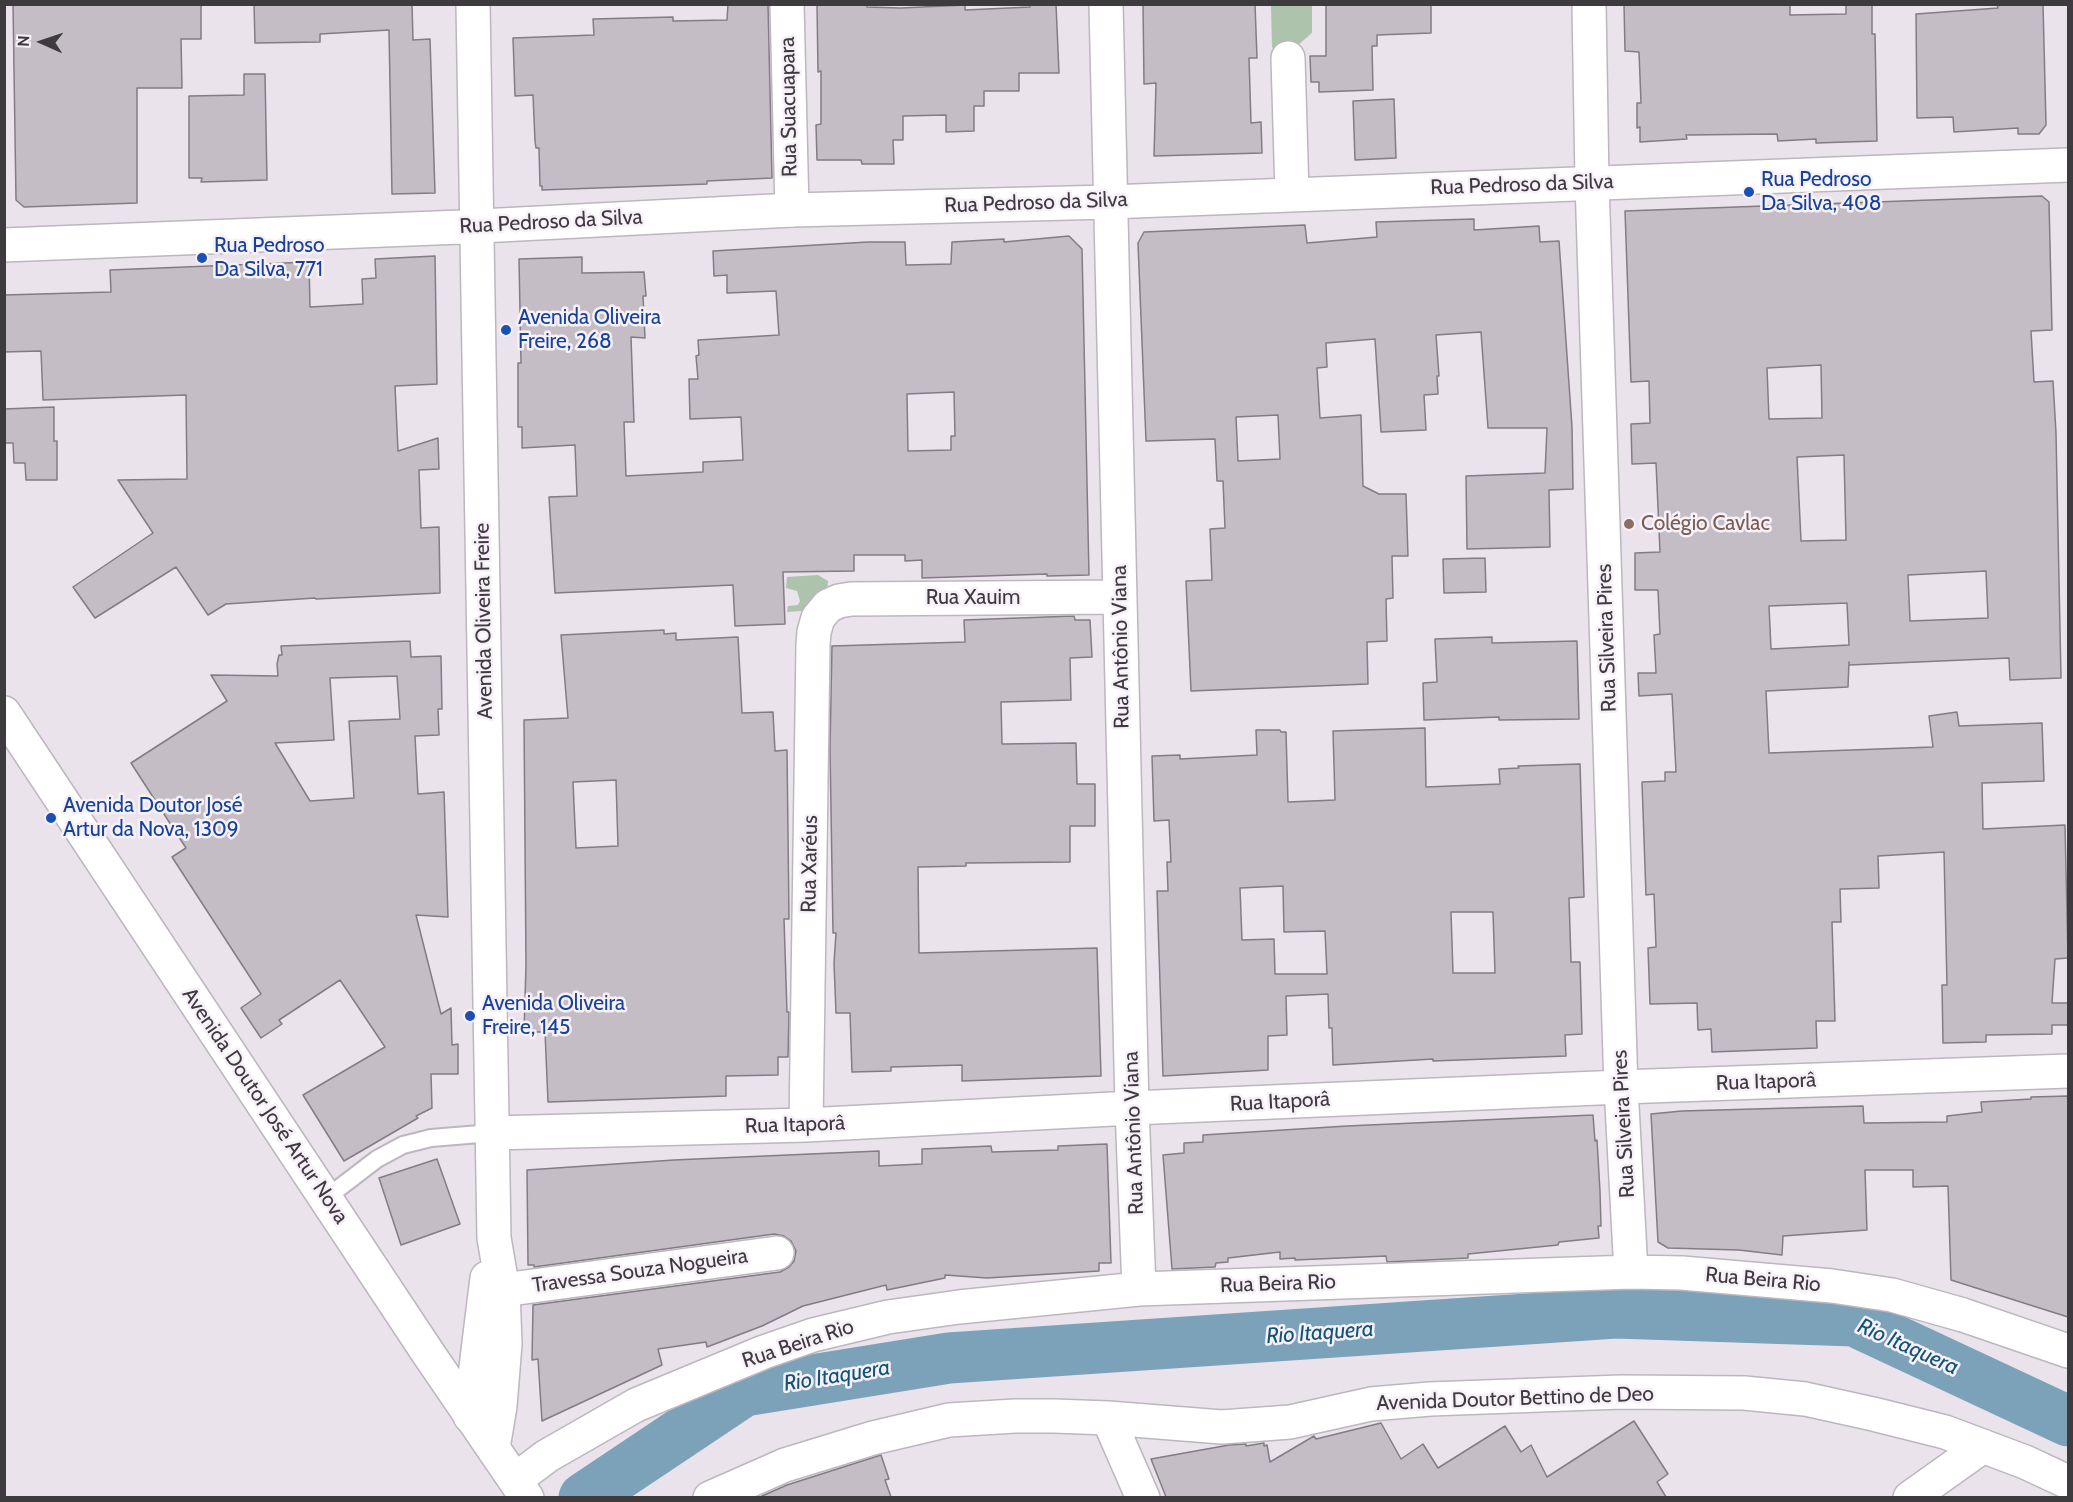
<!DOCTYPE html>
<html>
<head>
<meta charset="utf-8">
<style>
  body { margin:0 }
  #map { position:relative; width:2073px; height:1502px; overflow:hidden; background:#eae3ec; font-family:Cabin,sans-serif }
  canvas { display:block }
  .frame { position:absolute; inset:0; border:6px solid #3e3b3f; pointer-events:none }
  .north { position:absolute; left:12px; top:12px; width:60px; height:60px; -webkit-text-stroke:4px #f7f0f9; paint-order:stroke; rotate:273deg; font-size:16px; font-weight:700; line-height:24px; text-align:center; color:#3e3b3f }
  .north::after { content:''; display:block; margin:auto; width:21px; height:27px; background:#3e3b3f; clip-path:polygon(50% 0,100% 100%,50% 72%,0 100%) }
</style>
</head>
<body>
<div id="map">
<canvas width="2073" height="1502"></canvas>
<div class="frame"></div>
<div class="north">N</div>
</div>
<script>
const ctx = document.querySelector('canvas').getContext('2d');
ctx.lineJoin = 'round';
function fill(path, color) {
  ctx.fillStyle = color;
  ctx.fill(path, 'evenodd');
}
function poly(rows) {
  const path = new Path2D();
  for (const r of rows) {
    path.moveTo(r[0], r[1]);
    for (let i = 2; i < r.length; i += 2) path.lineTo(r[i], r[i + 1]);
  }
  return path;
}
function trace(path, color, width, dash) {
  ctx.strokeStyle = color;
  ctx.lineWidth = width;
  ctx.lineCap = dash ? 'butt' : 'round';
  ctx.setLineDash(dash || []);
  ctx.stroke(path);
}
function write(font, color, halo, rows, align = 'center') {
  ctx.font = font + ' Cabin,sans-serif';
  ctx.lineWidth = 5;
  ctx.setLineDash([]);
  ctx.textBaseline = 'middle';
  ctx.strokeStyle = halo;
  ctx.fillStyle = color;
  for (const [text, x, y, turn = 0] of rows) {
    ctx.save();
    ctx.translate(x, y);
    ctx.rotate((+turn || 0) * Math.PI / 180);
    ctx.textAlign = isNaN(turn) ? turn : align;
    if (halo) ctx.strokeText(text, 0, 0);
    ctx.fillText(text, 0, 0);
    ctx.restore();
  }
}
const green = poly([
  [1271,5,1312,5,1312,33,1298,45,1295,52,1278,52,1272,47],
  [818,575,828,581,826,605,814,610,787,612,788,606,798,605,800,601,797,591,786,588,787,577]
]);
const river = poly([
  [584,1498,744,1391,949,1358,1616,1313,1854,1321,2068,1421]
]);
const building = poly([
  [13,4,201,4,201,39,181,39,182,88,137,88,137,203,24,207,16,200,13,4],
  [254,4,412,4,413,40,430,39,435,193,392,194,389,30,320,34,320,42,255,43,254,4],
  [728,4,768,4,772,178,707,181,707,184,542,190,542,186,540,186,539,148,536,148,535,141,533,95,515,96,513,38,594,35,593,19,673,17,673,21,727,20,728,4],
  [817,4,867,4,867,7,901,8,965,5,965,10,1030,7,1030,4,1056,4,1059,73,1019,73,1019,91,984,91,984,106,974,106,974,131,946,132,946,115,903,116,903,140,893,140,894,164,862,164,861,160,817,160,816,125,821,124,821,71,818,72,817,4],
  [1143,4,1255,4,1257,58,1249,58,1251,123,1261,122,1262,153,1154,156,1156,83,1144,84,1143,4],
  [1326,4,1431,4,1431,33,1377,35,1377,46,1372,46,1373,90,1319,92,1319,82,1311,82,1310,56,1326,56,1326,4],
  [1624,4,1790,4,1790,15,1846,14,1846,4,1872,4,1872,34,1875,34,1877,141,1816,143,1816,139,1778,141,1777,134,1686,135,1687,139,1640,142,1640,127,1637,128,1637,103,1641,103,1639,52,1625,51,1624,4],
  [1997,4,2043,4,2046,125,2039,134,2018,134,2018,128,1954,132,1953,117,1917,118,1916,14,1998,8,1997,4],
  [244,74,265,74,267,180,201,182,202,178,189,178,189,96,244,95,244,74],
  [1394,99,1396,158,1355,160,1353,101,1394,99],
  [2042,196,2049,202,2052,330,2031,331,2034,382,2053,381,2056,433,2061,678,2010,680,2009,658,1849,665,1849,662,1848,687,1766,691,1769,753,1933,747,1929,716,1957,712,1959,726,2042,723,2044,781,1982,783,1983,829,2065,825,2068,958,2055,959,2052,1003,2068,1003,2068,1025,2052,1025,2052,1034,1986,1035,1986,1042,1943,1043,1942,985,1947,985,1944,852,1878,856,1879,888,1840,889,1841,922,1832,922,1835,1021,1816,1021,1817,1048,1712,1052,1711,1029,1698,1030,1697,1003,1650,1004,1648,948,1656,947,1654,894,1646,895,1642,782,1665,781,1665,772,1676,772,1672,694,1639,696,1638,673,1656,673,1654,635,1660,634,1658,590,1635,590,1635,553,1660,552,1656,463,1632,464,1631,424,1650,423,1649,381,1631,382,1625,211,2042,196],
  [1821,365,1822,418,1769,419,1767,368,1821,365],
  [1844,455,1846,540,1801,541,1797,457,1844,455],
  [1986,571,1988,618,1910,621,1908,575,1986,571],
  [1847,603,1849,645,1771,649,1769,606,1847,603],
  [1474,219,1474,230,1539,226,1540,242,1559,241,1572,427,1573,489,1549,490,1550,547,1467,549,1466,476,1545,473,1547,428,1488,428,1481,332,1436,335,1439,376,1437,376,1438,394,1424,395,1426,430,1381,432,1375,339,1326,343,1327,367,1317,368,1320,418,1361,415,1363,486,1379,494,1406,494,1408,556,1392,556,1393,598,1386,599,1387,641,1367,642,1368,684,1191,691,1186,581,1212,580,1210,529,1225,528,1223,481,1217,481,1215,439,1146,441,1138,243,1144,232,1305,225,1307,243,1377,237,1376,222,1474,219],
  [1278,415,1280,459,1238,461,1236,417,1278,415],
  [1069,236,1082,249,1089,575,1047,576,1047,574,922,578,922,560,905,561,905,555,854,555,854,571,783,572,785,624,735,626,733,585,555,593,549,497,577,496,575,445,522,448,522,427,518,427,518,363,521,363,519,259,582,257,582,273,644,272,646,296,643,296,645,338,631,337,634,422,624,422,626,476,703,472,703,462,743,460,741,417,690,419,689,379,698,379,696,356,699,355,698,340,779,335,776,291,727,293,727,275,714,276,713,251,868,242,905,242,906,265,951,264,952,242,1004,239,1004,242,1069,236],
  [954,392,955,436,951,436,951,450,908,451,907,394,954,392],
  [435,256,437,384,395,386,398,451,438,438,439,469,419,470,421,528,439,527,440,593,316,599,315,598,226,604,208,615,176,567,95,618,73,587,153,533,118,480,187,479,186,395,43,400,41,351,4,352,4,295,111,292,110,270,309,262,310,307,363,304,362,279,376,278,375,259,435,256],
  [54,407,54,441,57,441,57,480,26,480,25,463,14,463,13,443,4,443,4,409,54,407],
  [1485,558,1486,592,1444,593,1443,559,1485,558],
  [1074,616,1075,620,1090,620,1092,657,1070,658,1071,700,1001,702,1002,744,1076,743,1077,784,1095,784,1095,826,1070,826,1070,862,966,863,966,866,918,867,919,953,1097,948,1101,1076,962,1081,962,1065,891,1067,891,1071,852,1072,850,1013,836,1013,834,963,836,933,833,933,830,748,832,646,965,642,964,620,1074,616],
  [664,630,664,634,676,633,676,640,738,637,742,713,773,712,775,751,787,750,789,919,784,919,787,1012,789,1012,788,1057,778,1057,778,1075,726,1076,726,1096,548,1102,545,1032,524,1032,526,965,524,720,568,718,561,635,664,630],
  [616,780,618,846,576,848,573,782,616,780],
  [1492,637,1492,643,1577,641,1579,719,1499,720,1499,717,1424,720,1423,683,1437,682,1435,639,1492,637],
  [410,641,411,657,441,656,442,709,438,709,439,735,415,736,418,794,444,792,448,917,416,915,441,1014,451,1008,452,1045,458,1044,458,1074,431,1074,432,1108,416,1116,418,1118,344,1161,303,1095,385,1047,340,980,279,1020,282,1024,261,1038,241,1008,261,994,172,857,186,848,131,763,227,701,211,675,278,676,277,664,279,655,282,655,281,646,410,641],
  [397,676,400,719,349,721,354,798,310,801,275,743,334,740,330,678,397,676],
  [1425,728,1426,787,1500,784,1499,769,1519,768,1518,766,1580,764,1584,897,1569,898,1571,962,1580,962,1582,1034,1565,1035,1566,1056,1433,1061,1433,1059,1333,1065,1332,1028,1329,1028,1328,994,1286,996,1287,1035,1268,1036,1268,1070,1163,1076,1157,891,1168,891,1167,862,1171,862,1169,820,1154,821,1152,756,1180,755,1180,759,1257,755,1256,730,1280,730,1281,732,1286,732,1288,802,1335,800,1333,731,1425,728],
  [1283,886,1284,932,1325,931,1327,974,1275,974,1274,939,1242,940,1240,888,1283,886],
  [1451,912,1493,912,1495,973,1453,973,1451,912],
  [2068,1096,2068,1317,1951,1280,1948,1186,1913,1187,1913,1170,1865,1170,1867,1230,1783,1236,1782,1255,1739,1250,1668,1248,1658,1242,1651,1114,1682,1111,1863,1106,1864,1123,1947,1122,1947,1116,1982,1112,1981,1102,2031,1099,2031,1097,2068,1096],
  [1593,1115,1595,1141,1597,1140,1600,1191,1601,1226,1598,1226,1599,1238,1559,1242,1558,1245,1468,1254,1468,1258,1387,1262,1386,1256,1295,1260,1295,1258,1280,1259,1280,1252,1228,1258,1228,1262,1216,1263,1215,1267,1172,1269,1163,1155,1184,1153,1184,1143,1203,1142,1203,1135,1347,1126,1593,1115],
  [1107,1144,1111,1263,1099,1263,1099,1271,987,1278,945,1275,945,1278,887,1290,886,1285,803,1306,762,1326,707,1347,706,1342,658,1349,662,1365,542,1421,538,1359,532,1360,533,1305,780,1272,789,1267,794,1261,796,1251,791,1241,784,1236,774,1234,534,1267,534,1265,528,1265,527,1170,674,1160,879,1151,879,1166,922,1164,922,1149,991,1146,992,1152,1058,1150,1058,1146,1107,1144],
  [437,1159,460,1224,401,1245,379,1178,437,1159],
  [1634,1421,1668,1474,1657,1482,1666,1497,1166,1497,1151,1459,1229,1445,1246,1444,1246,1446,1264,1443,1264,1446,1267,1445,1270,1462,1314,1436,1316,1439,1381,1423,1401,1459,1423,1444,1438,1468,1505,1426,1521,1452,1531,1445,1547,1477,1634,1421],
  [881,1455,889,1479,885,1480,891,1497,762,1497,762,1496,787,1485,881,1455]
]);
const service = poly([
  [326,1198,377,1159,403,1145,431,1138,492,1133]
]);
const minor = poly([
  [787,4,792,210],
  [1106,4,1132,1108,1139,1289],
  [1589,4,1592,182,1621,1087,1631,1272],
  [1288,58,1292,194],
  [806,1125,813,645,814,632,818,618,828,606,839,601,851,599,1119,597],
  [492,1133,806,1125,1132,1108,1621,1087,2068,1071],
  [503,1290,777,1253],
  [1108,1418,1143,1498],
  [515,1480,547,1456,636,1405,764,1352,813,1335,888,1317,959,1307,1139,1289,1631,1272,1682,1273,1832,1286,1892,1295,1963,1315,2068,1351],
  [710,1498,785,1465,873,1438,949,1420,1015,1416,1054,1416,1108,1418,1222,1427,1290,1422,1371,1404,1430,1399,1621,1392,1744,1393,1805,1399,1873,1414,1945,1432,2025,1462,2068,1482],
  [1910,1498,1983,1446]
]);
const tertiary = poly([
  [473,4,494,1238,503,1290,505,1344,500,1406,493,1448],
  [4,245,461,227,792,210,1109,202,2068,165],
  [470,1416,487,1278]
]);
const secondary = poly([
  [4,713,428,1353,527,1498]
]);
const markers = [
  [1749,192,6,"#1a4fb4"],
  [202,258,6,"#1a4fb4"],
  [506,330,6,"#1a4fb4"],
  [1629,524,6,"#8d6e63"],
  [51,818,6,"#1a4fb4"],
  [470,1016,6,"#1a4fb4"]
];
const streetNames = [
  ["Rua Suacuapara",789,107,-91],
  ["Rua Pedroso da Silva",1522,185,-2],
  ["Rua Pedroso da Silva",1036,203,-2],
  ["Rua Pedroso da Silva",551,222,-3],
  ["Rua Xauim",973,598],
  ["Avenida Oliveira Freire",484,621,-91],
  ["Rua Silveira Pires",1607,638,-92],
  ["Rua Antônio Viana",1121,647,-91],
  ["Rua Xaréus",810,864,-89],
  ["Rua Itaporâ",1766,1082,-2],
  ["Rua Itaporâ",1280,1102,-3],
  ["Avenida Doutor José Artur Nova",265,1106,56],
  ["Rua Silveira Pires",1624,1124,-93],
  ["Rua Itaporâ",795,1125,-2],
  ["Rua Antônio Viana",1134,1133,-92],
  ["Travessa Souza Nogueira",640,1271,-8],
  ["Rua Beira Rio",1763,1280,5],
  ["Rua Beira Rio",1278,1284,-2],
  ["Rua Beira Rio",798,1344,-18],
  ["Avenida Doutor Bettino de Deo",1515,1399,-2]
];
const transitNames = [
  ["Rua Pedroso",1761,180],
  ["Da Silva, 408",1761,204],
  ["Rua Pedroso",214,246],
  ["Da Silva, 771",214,270],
  ["Avenida Oliveira",518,318],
  ["Freire, 268",518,342],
  ["Avenida Doutor José",63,806],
  ["Artur da Nova, 1309",63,830],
  ["Avenida Oliveira",482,1004],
  ["Freire, 145",482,1028]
];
const educationNames = [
  ["Colégio Cavlac",1641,524]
];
const waterNames = [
  ["Rio Itaquera",1320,1333,-4],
  ["Rio Itaquera",1908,1347,24],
  ["Rio Itaquera",837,1376,-9]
];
fill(green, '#adc3ab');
trace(river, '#7ca2ba', 51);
fill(building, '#c4bdc6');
trace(building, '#837c84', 1.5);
trace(service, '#bdb6bf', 20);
trace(minor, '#bdb6bf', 36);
trace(tertiary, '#bdb6bf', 36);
trace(secondary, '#bdb6bf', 36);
trace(service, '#fff', 16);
trace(minor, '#fff', 33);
trace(tertiary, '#fff', 33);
trace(secondary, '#fff', 33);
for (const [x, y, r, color] of markers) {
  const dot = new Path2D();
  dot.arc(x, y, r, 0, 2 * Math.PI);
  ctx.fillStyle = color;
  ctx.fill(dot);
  trace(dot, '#f7f0f9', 2);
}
write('21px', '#3e3b3f', '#f7f0f9', streetNames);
write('21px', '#164399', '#f7f0f9', transitNames, 'left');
write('21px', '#785e54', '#f7f0f9', educationNames, 'left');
write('italic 22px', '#105476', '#f7f0f9', waterNames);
</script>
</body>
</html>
